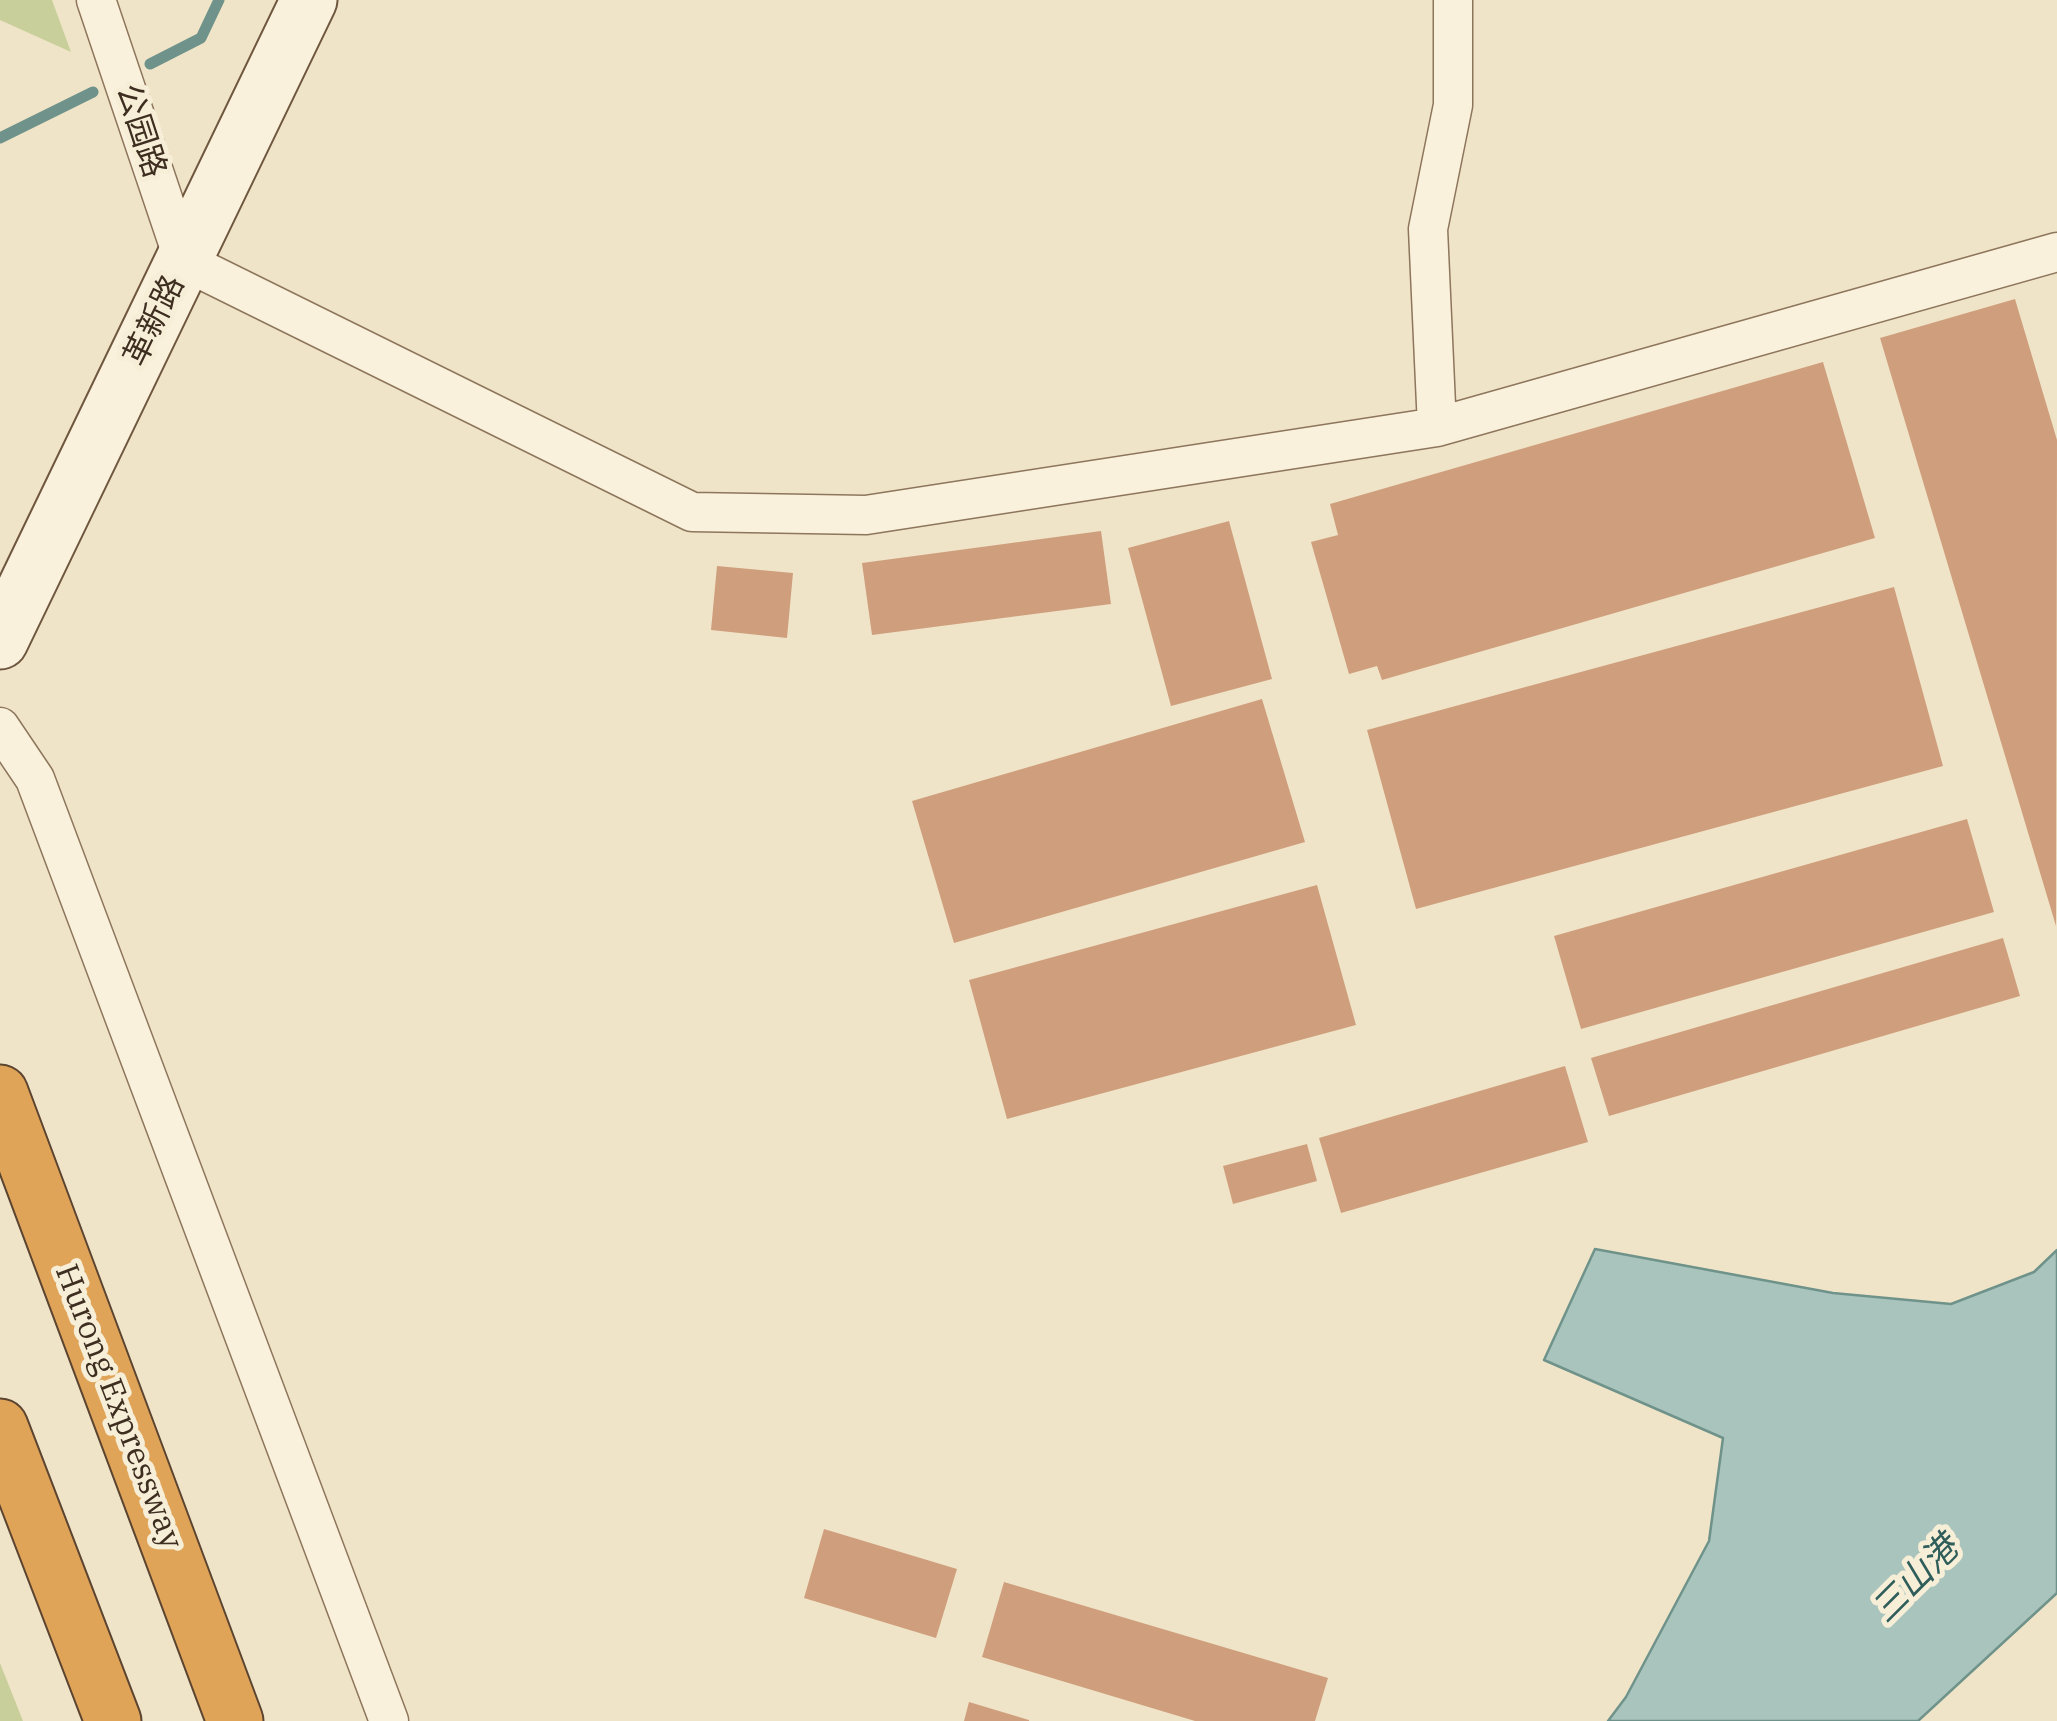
<!DOCTYPE html>
<html>
<head>
<meta charset="utf-8">
<style>
  body { margin:0 }
  canvas { display:block; background:#f0e4c8 }
</style>
</head>
<body>
<canvas width="2057" height="1721"></canvas>
<script>
const ctx = document.querySelector('canvas').getContext('2d');
ctx.lineJoin = 'round';
function fill(path, color) {
  ctx.fillStyle = color;
  ctx.fill(path, 'evenodd');
}
function poly(rows) {
  const path = new Path2D();
  for (const r of rows) {
    path.moveTo(r[0], r[1]);
    for (let i = 2; i < r.length; i += 2) path.lineTo(r[i], r[i + 1]);
  }
  return path;
}
function trace(path, color, width, dash) {
  ctx.strokeStyle = color;
  ctx.lineWidth = width;
  ctx.lineCap = dash ? 'butt' : 'round';
  ctx.setLineDash(dash || []);
  ctx.stroke(path);
}
function write(font, color, halo, rows, align = 'center') {
  ctx.font = font + ' "IBM Plex Serif","Noto Sans SC",serif';
  ctx.lineWidth = 10;
  ctx.setLineDash([]);
  ctx.textBaseline = 'middle';
  ctx.strokeStyle = halo;
  ctx.fillStyle = color;
  for (const [text, x, y, turn = 0] of rows) {
    ctx.save();
    ctx.translate(x, y);
    ctx.rotate((+turn || 0) * Math.PI / 180);
    ctx.textAlign = isNaN(turn) ? turn : align;
    if (halo) ctx.strokeText(text, 0, 0);
    ctx.fillText(text, 0, 0);
    ctx.restore();
  }
}
const green = poly([
  [0,0,52,0,71,52,0,20],
  [0,1663,23,1721,0,1721]
]);
const water = poly([
  [1595,1249,1833,1293,1951,1304,2034,1272,2057,1250,2057,1593,1918,1721,1608,1721,1626,1697,1709,1541,1723,1438,1544,1360,1595,1249]
]);
const stream = poly([
  [150,64,201,38,219,0],
  [0,138,93,92]
]);
const building = poly([
  [2015,299,2057,440,2056,926,1880,338],
  [1823,362,1875,538,1382,680,1377,666,1349,674,1311,542,1338,535,1330,504],
  [1229,521,1272,679,1171,706,1128,548],
  [1101,531,1111,604,872,635,862,563],
  [717,566,793,573,787,638,711,630],
  [1894,587,1943,766,1416,909,1367,730],
  [1262,699,1305,842,954,943,912,801],
  [1967,819,1994,912,1581,1029,1554,936],
  [1317,885,1356,1025,1007,1119,969,980],
  [2003,938,2020,996,1609,1116,1591,1058],
  [1565,1066,1588,1142,1341,1213,1319,1138],
  [1307,1144,1317,1181,1233,1204,1223,1166],
  [824,1529,957,1569,936,1638,804,1598],
  [1004,1582,1328,1678,1315,1721,1195,1721,982,1657],
  [969,1702,1029,1720,1029,1721,964,1721]
]);
const street = poly([
  [96,0,184,261,692,512,866,515,1437,427,2057,252],
  [1437,427,1428,229,1453,105,1453,0],
  [0,727,35,779,389,1721]
]);
const secondary = poly([
  [0,641,309,0]
]);
const highway = poly([
  [0,1093,235,1721],
  [0,1427,113,1721]
]);
const streetNames = [
  ["公园路",140,131,72],
  ["革新路",155,321,-64],
  ["Hurong Expressway",118,1407,69]
];
const waterNames = [
  ["三山港",1916,1580,-45]
];
fill(green, '#c9cf9b');
fill(water, '#a9c4bc');
trace(water, '#6f938a', 2.5);
trace(stream, '#6f938a', 11);
fill(building, '#cf9f7d');
trace(street, '#8d765c', 41);
trace(secondary, '#6f573f', 59);
trace(highway, '#5b4430', 59);
trace(street, '#faf1dc', 38);
trace(secondary, '#faf1dc', 55);
trace(highway, '#e0a458', 55);
write('32px', '#3d2e20', '#f7eed8', streetNames);
write('italic 35px', '#2f5d5a', '#f7eed8', waterNames);
</script>
</body>
</html>
